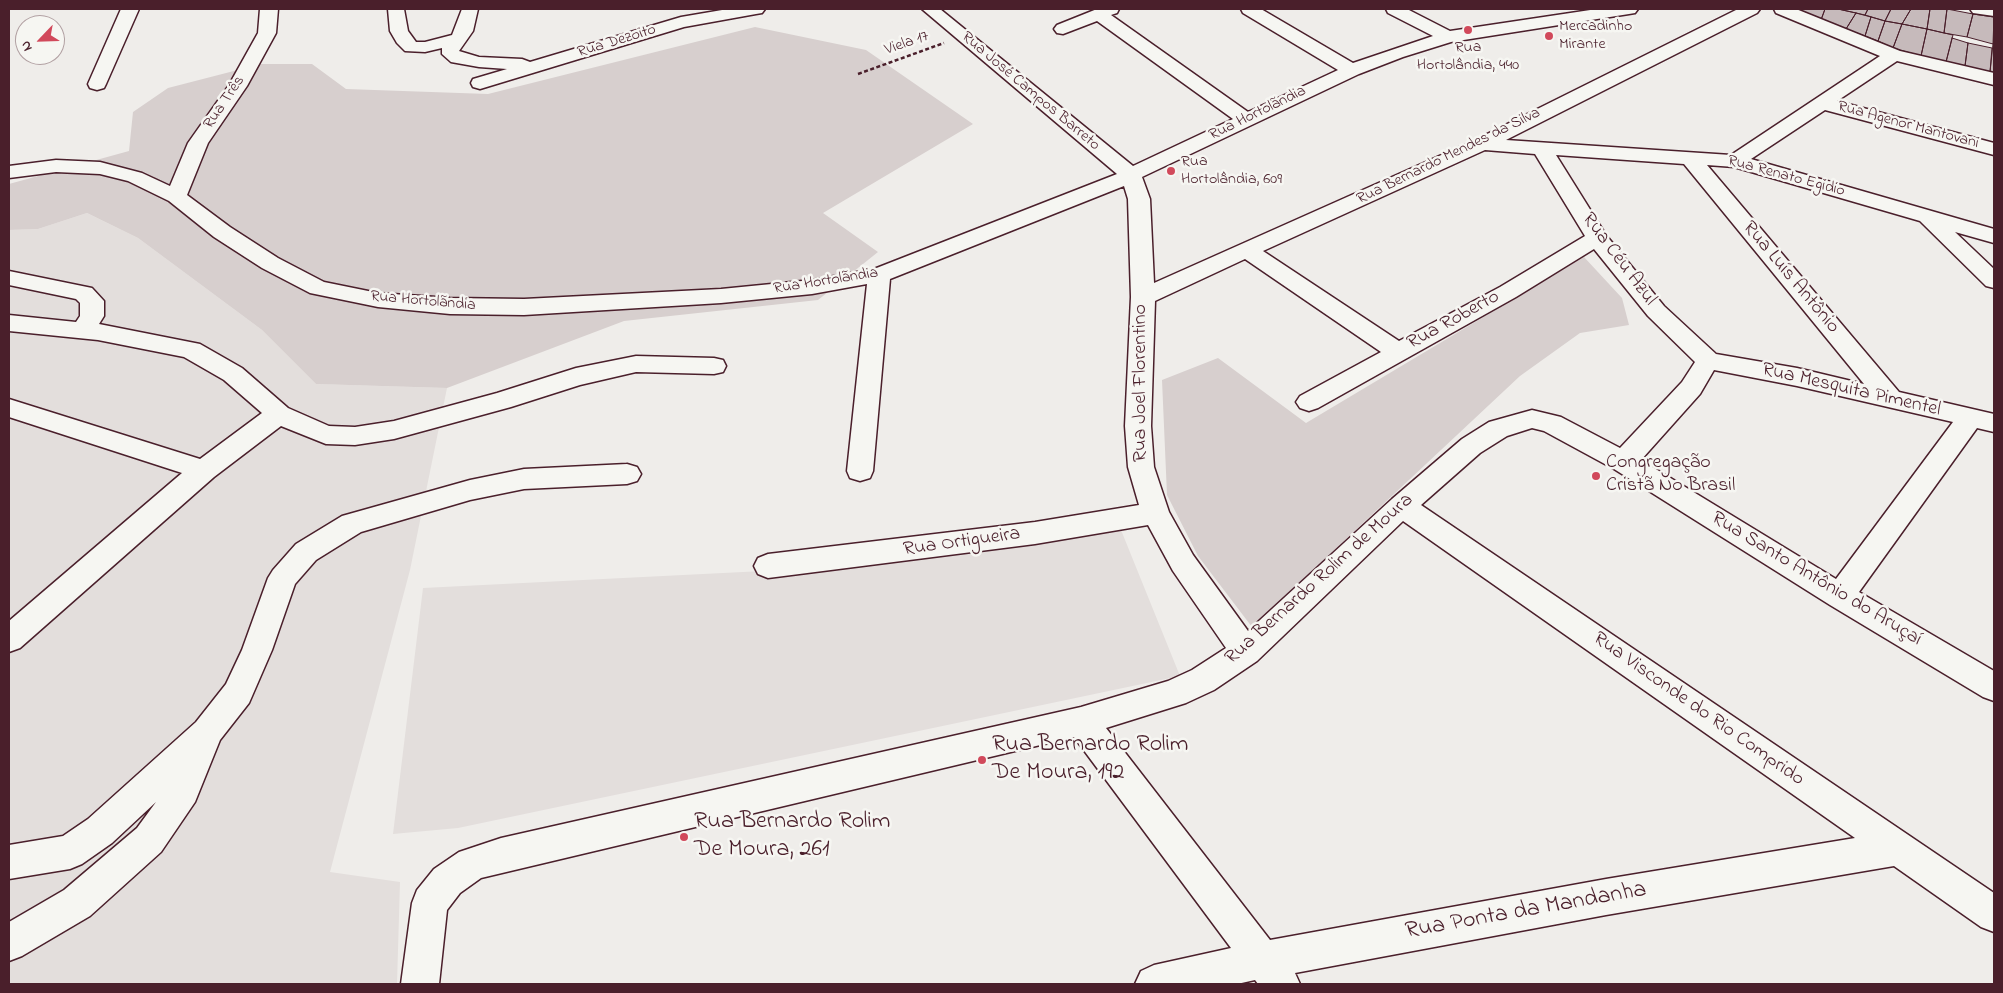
<!DOCTYPE html>
<html>
<head>
<meta charset="utf-8">
<style>
  body { margin:0 }
  #map { position:relative; width:2003px; height:993px; overflow:hidden; background:#efedea; font-family:"Indie Flower",sans-serif }
  canvas { display:block }
  .frame { position:absolute; inset:0; border:10px solid #4a1f2b; pointer-events:none }
  .north { position:absolute; left:15px; top:15px; width:50px; height:50px; box-sizing:border-box; background:#f6f6f2; border:1px solid #b1a0a2; border-radius:50%; rotate:246deg; font-size:14px; font-weight:700; line-height:20px; text-align:center; color:#4a1f2b }
  .north::after { content:''; display:block; margin:auto; width:18px; height:22px; background:#d1495b; clip-path:polygon(50% 0,100% 100%,50% 72%,0 100%) }
</style>
</head>
<body>
<div id="map">
<canvas width="2003" height="993"></canvas>
<div class="frame"></div>
<div class="north">N</div>
</div>
<script>
const ctx = document.querySelector('canvas').getContext('2d');
ctx.lineJoin = 'round';
function fill(path, color) {
  ctx.fillStyle = color;
  ctx.fill(path, 'evenodd');
}
function poly(rows) {
  const path = new Path2D();
  for (const r of rows) {
    path.moveTo(r[0], r[1]);
    for (let i = 2; i < r.length; i += 2) path.lineTo(r[i], r[i + 1]);
  }
  return path;
}
function trace(path, color, width, dash) {
  ctx.strokeStyle = color;
  ctx.lineWidth = width;
  ctx.lineCap = dash ? 'butt' : 'round';
  ctx.setLineDash(dash || []);
  ctx.stroke(path);
}
function write(font, color, halo, rows, align = 'center') {
  ctx.font = font + ' "Indie Flower",sans-serif';
  ctx.lineWidth = 5;
  ctx.setLineDash([]);
  ctx.textBaseline = 'middle';
  ctx.strokeStyle = halo;
  ctx.fillStyle = color;
  for (const [text, x, y, turn = 0] of rows) {
    ctx.save();
    ctx.translate(x, y);
    ctx.rotate((+turn || 0) * Math.PI / 180);
    ctx.textAlign = isNaN(turn) ? turn : align;
    if (halo) ctx.strokeText(text, 0, 0);
    ctx.fillText(text, 0, 0);
    ctx.restore();
  }
}
const built = poly([
  [87,213,138,238,262,330,316,384,447,388,410,570,330,872,400,882,397,984,9,984,9,230,38,229],
  [1121,530,1180,676,458,828,393,834,423,588,763,571]
]);
const green = poly([
  [755,27,866,50,973,124,823,213,878,252,818,300,624,321,447,388,316,384,262,330,138,238,87,213,38,229,9,230,9,184,129,151,133,112,168,88,261,64,312,64,346,89,488,94],
  [1584,257,1622,298,1629,325,1580,333,1520,376,1252,627,1198,556,1167,495,1162,380,1218,358,1306,423]
]);
const building = poly([
  [1794,9,1825,9,1821,20,1794,9],
  [1825,9,1838,9,1856,13,1846,29,1821,20,1825,9],
  [1838,9,1868,9,1865,15,1838,9],
  [1868,9,1891,9,1885,21,1865,15,1868,9],
  [1891,9,1911,9,1902,24,1885,21,1891,9],
  [1911,9,1930,9,1927,29,1902,24,1911,9],
  [1930,9,1947,9,1944,33,1927,29,1930,9],
  [1947,9,1973,14,1967,37,1944,33,1947,9],
  [1856,13,1871,17,1865,36,1846,29,1856,13],
  [1973,14,1994,17,1993,44,1967,37,1973,14],
  [1871,17,1885,21,1878,41,1865,36,1871,17],
  [1885,21,1902,24,1893,48,1878,41,1885,21],
  [1902,24,1927,29,1921,56,1893,48,1902,24],
  [1927,29,1953,35,1946,62,1921,56,1927,29],
  [1952,38,1968,43,1965,66,1946,62,1952,38],
  [1968,43,1992,48,1990,72,1965,66,1968,43],
  [1993,44,1994,45,1994,73,1990,72,1993,44]
]);
const path = poly([
  [858,74,944,43]
]);
const minor = poly([
  [121,9,139,9,106,84,104,88,97,90,90,88,88,84,121,9],
  [260,9,278,9,276,33,247,86,208,143,187,195,230,227,278,258,324,282,378,293,450,298,524,299,721,289,812,280,874,269,1117,174,922,9,940,9,1133,166,1233,119,1097,21,1063,34,1057,33,1054,29,1057,25,1097,9,1119,9,1117,13,1111,15,1248,112,1338,70,1243,13,1241,9,1261,9,1353,63,1433,36,1388,13,1386,9,1407,9,1450,31,1597,9,1638,9,1635,13,1629,14,1451,42,1403,57,1359,74,1142,177,1150,199,1154,283,1475,140,1738,9,1760,9,1757,13,1506,140,1731,155,1880,56,1776,13,1774,9,1796,9,1900,51,1994,73,1994,85,1897,61,1837,101,1994,143,1994,155,1825,110,1751,159,1994,229,1994,243,1955,232,1994,269,1994,288,1986,286,1920,221,1734,167,1707,165,1899,392,1994,414,1994,432,1977,428,1859,592,1994,671,1994,701,1983,697,1830,605,1614,469,1544,431,1532,428,1507,436,1480,453,1421,505,1994,893,1994,932,1981,927,1894,866,1606,915,1295,973,1300,984,1258,984,1255,980,1237,984,1135,984,1141,971,1154,965,1231,948,1074,737,481,878,460,893,447,910,439,984,401,984,412,903,417,890,434,869,459,852,501,838,1081,707,1168,681,1192,670,1226,648,1173,571,1148,525,1035,544,768,578,758,574,754,566,758,558,768,554,1035,522,1139,505,1128,467,1125,426,1131,297,1128,199,1124,186,890,279,873,471,870,478,860,481,850,478,847,471,867,284,812,294,721,303,524,315,450,314,378,307,310,293,262,268,214,237,169,201,128,181,100,174,56,172,9,178,9,166,56,160,100,162,142,173,170,186,188,143,229,85,258,33,260,9],
  [1485,150,1535,154,1585,236,1500,287,1399,341,1263,251,1485,150],
  [1556,155,1684,164,1864,384,1797,368,1716,354,1664,306,1606,235,1556,155],
  [1594,249,1648,316,1695,362,1682,382,1620,448,1561,417,1532,410,1489,422,1462,439,1392,499,1248,631,1193,555,1169,512,1154,467,1151,426,1155,301,1245,259,1381,352,1300,396,1296,402,1300,408,1309,411,1318,408,1516,297,1594,249],
  [1714,370,1797,386,1953,422,1836,579,1641,460,1700,394,1714,370],
  [1403,521,1855,838,1606,879,1270,940,1106,728,1186,703,1214,690,1257,661,1403,521],
  [388,9,404,9,408,31,416,42,425,42,452,35,462,9,478,9,473,31,459,51,479,57,522,59,530,62,681,17,728,9,765,9,762,13,756,14,684,27,480,89,473,87,471,83,473,79,507,69,479,67,451,62,442,54,442,48,425,52,405,51,397,43,390,31,388,9],
  [1970,9,1994,9,1994,16,1973,13,1970,9],
  [9,271,92,288,104,301,104,316,99,324,200,344,242,368,288,408,329,426,355,427,394,421,497,393,576,368,636,356,714,358,723,360,726,366,723,372,714,374,636,372,580,385,511,407,394,439,355,445,326,444,281,426,214,477,20,648,9,652,9,621,182,473,9,417,9,399,200,459,262,413,224,380,184,357,98,340,9,331,9,315,76,322,80,316,80,303,76,299,9,285,9,271],
  [627,464,637,467,641,474,637,481,627,484,524,489,470,500,361,532,316,560,295,584,272,650,249,703,220,740,195,802,161,852,90,916,22,956,9,961,9,922,64,890,137,828,156,802,112,843,82,864,70,869,9,879,9,845,63,836,88,819,196,722,226,684,242,650,268,578,273,570,296,544,342,516,470,480,524,469,627,464]
]);
const markers = [
  [1468,30,5,"#d1495b"],
  [1549,36,5,"#d1495b"],
  [1171,171,5,"#d1495b"],
  [1596,476,5,"#d1495b"],
  [982,760,5,"#d1495b"],
  [684,837,5,"#d1495b"]
];
const farPoinames = [
  ["Mercadinho",1559,27],
  ["Mirante",1559,45],
  ["Rua",1468,48,"center"],
  ["Hortolândia, 440",1468,66,"center"],
  ["Rua",1181,162],
  ["Hortolândia, 609",1181,180]
];
const farStreetnames = [
  ["Rua Dezoito",617,42,-17],
  ["Viela 17",907,44,-19],
  ["Rua José Campos Barreto",1030,92,40],
  ["Rua Três",225,103,-56],
  ["Rua Hortolãndia",1258,114,-26],
  ["Rua Agenor Mantovani",1908,126,15],
  ["Rua Bernardo Mendes da Silva",1449,157,-26],
  ["Rua Renato Egidio",1786,177,15],
  ["Rua Hortolãndia",826,282,-9],
  ["Rua Hortolãndia",423,302,5]
];
const streetNames = [
  ["Rua Céu Azul",1618,260,53],
  ["Rua Luís Antônio",1790,278,50],
  ["Rua Roberto",1454,321,-29],
  ["Rua Joel Florentino",1142,383,-90],
  ["Rua Mesquita Pimentel",1851,391,13],
  ["Rua Ortigueira",962,543,-8],
  ["Rua Bernardo Rolim de Moura",1320,580,-42],
  ["Rua Santo Antônio do Aruçaí",1816,580,31],
  ["Rua Visconde do Rio Comprido",1698,710,35]
];
const poiNames = [
  ["Congregação",1606,464],
  ["Cristã No Brasil",1606,487]
];
const nearPoinames = [
  ["Rua Bernardo Rolim",992,746],
  ["De Moura, 192",992,774],
  ["Rua Bernardo Rolim",694,823],
  ["De Moura, 261",694,851]
];
const nearStreetnames = [
  ["Rua Ponta da Mandanha",1526,912,-10]
];
fill(built, '#e3dedc');
fill(green, '#d7cfce');
fill(building, '#c6babb');
trace(building, '#4a1f2b', 1);
trace(minor, '#4a1f2b', 3);
trace(path, '#4a1f2b', 2.5, [4, 2.5]);
fill(minor, '#f6f6f2');
for (const [x, y, r, color] of markers) {
  const dot = new Path2D();
  dot.arc(x, y, r, 0, 2 * Math.PI);
  ctx.fillStyle = color;
  ctx.fill(dot);
  trace(dot, '#f6f6f2', 2);
}
write('16px', '#4a1f2b', '#f6f6f2', farPoinames, 'left');
write('16px', '#4a1f2b', '#f6f6f2', farStreetnames);
write('20px', '#4a1f2b', '#f6f6f2', streetNames);
write('20px', '#4a1f2b', '#f6f6f2', poiNames, 'left');
write('24px', '#4a1f2b', '#f6f6f2', nearPoinames, 'left');
write('24px', '#4a1f2b', '#f6f6f2', nearStreetnames);
</script>
</body>
</html>
